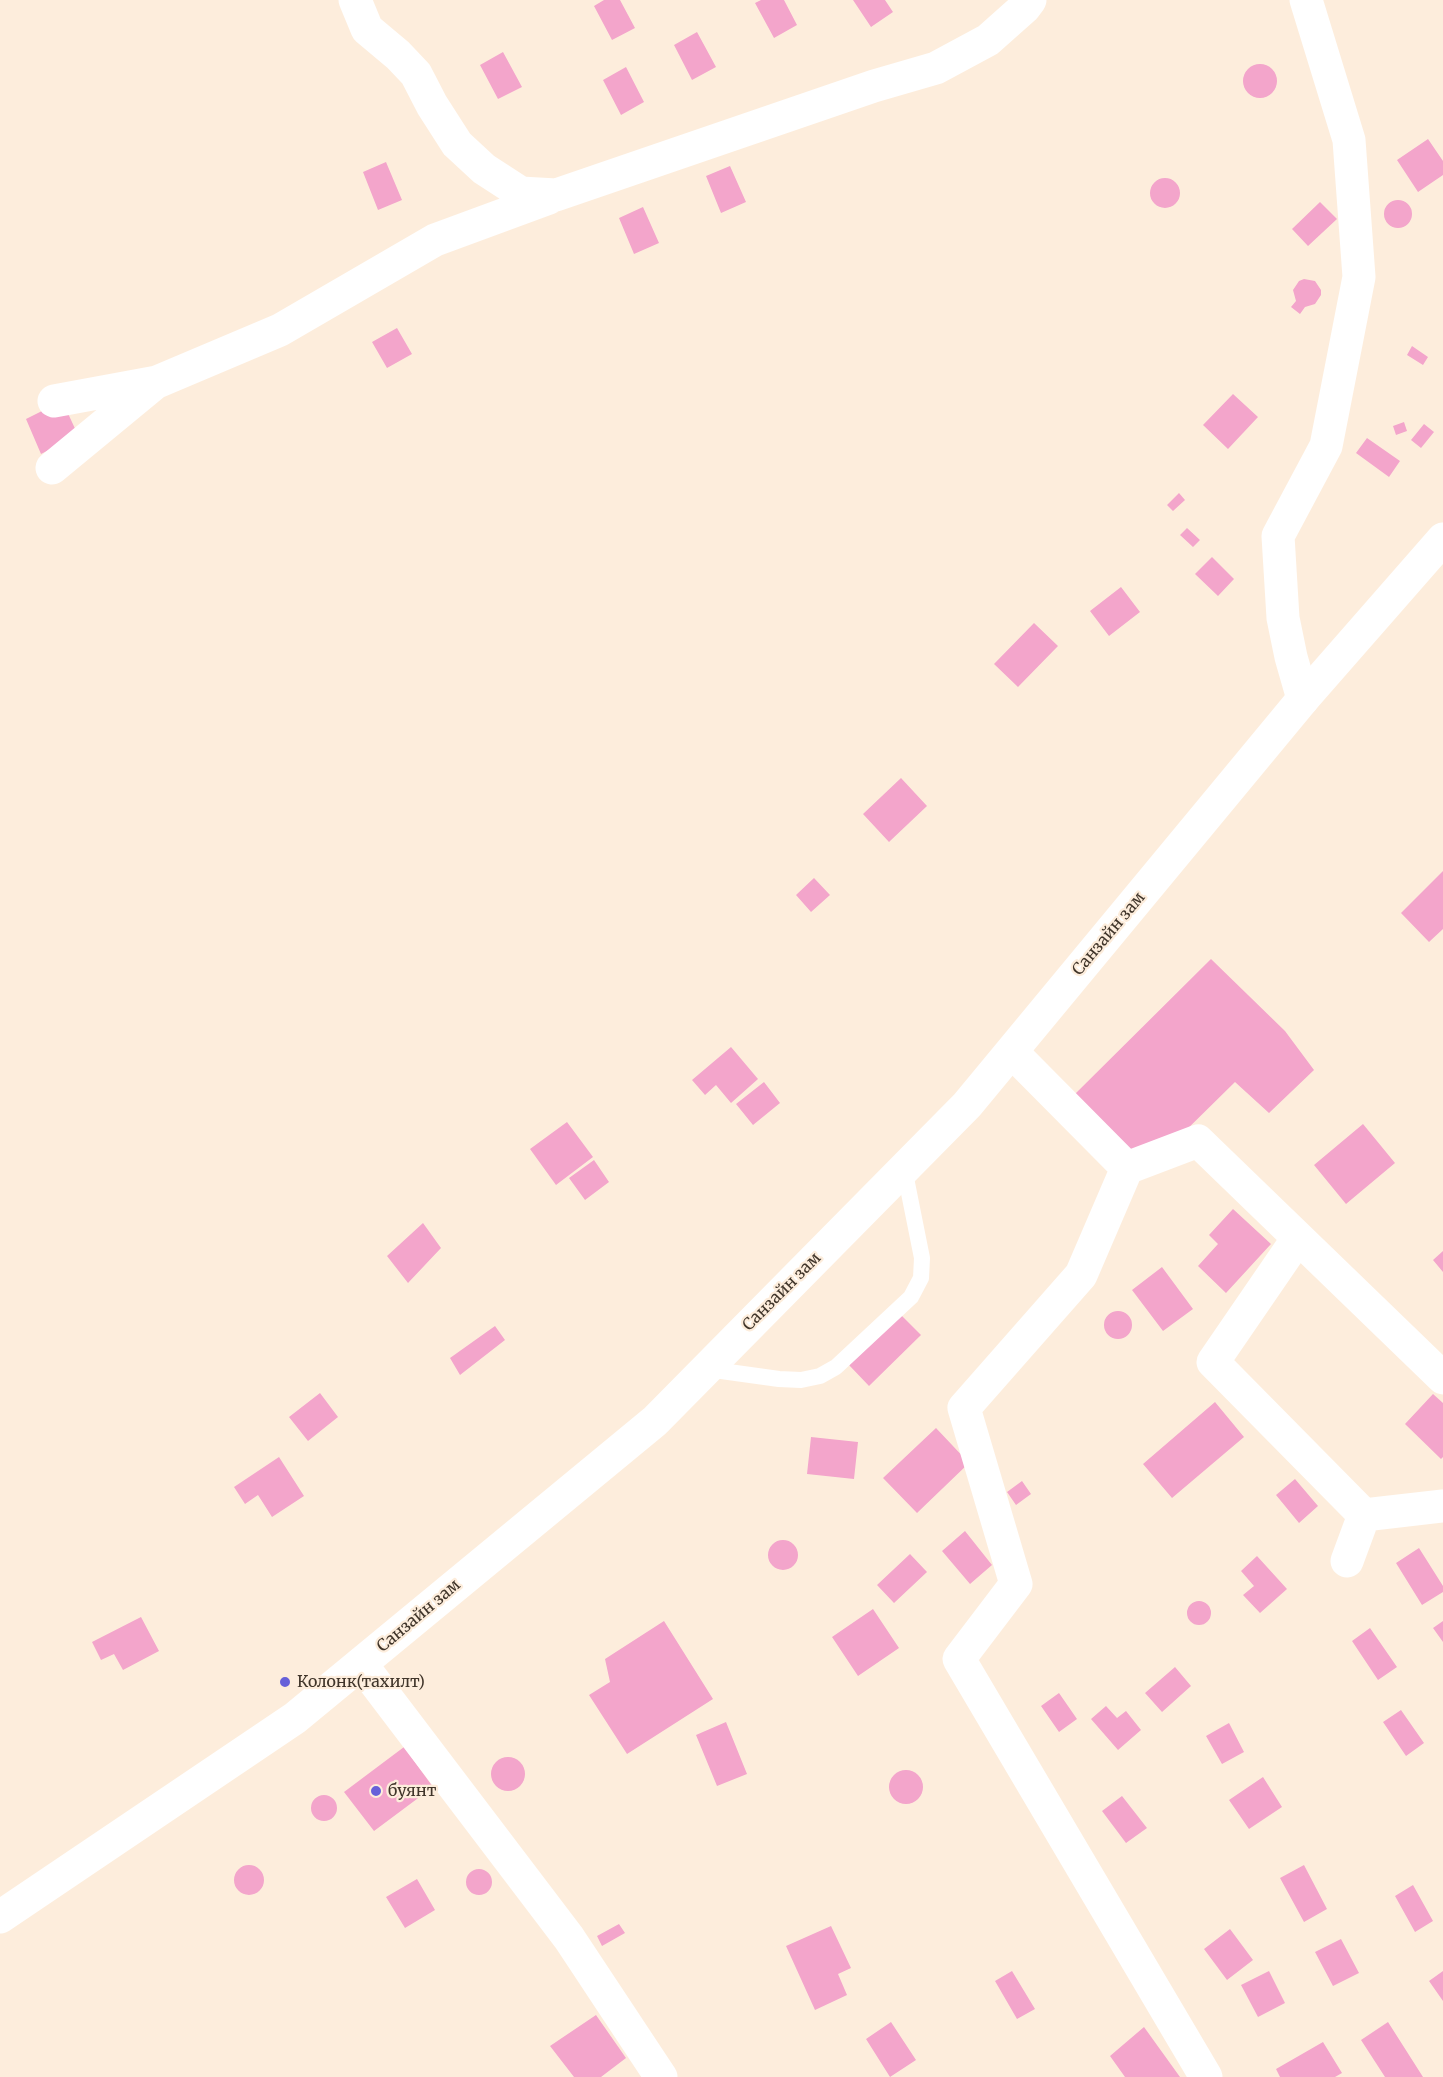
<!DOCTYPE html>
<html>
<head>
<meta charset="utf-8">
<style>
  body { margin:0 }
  canvas { display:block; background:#fdeddc }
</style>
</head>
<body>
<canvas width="1443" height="2077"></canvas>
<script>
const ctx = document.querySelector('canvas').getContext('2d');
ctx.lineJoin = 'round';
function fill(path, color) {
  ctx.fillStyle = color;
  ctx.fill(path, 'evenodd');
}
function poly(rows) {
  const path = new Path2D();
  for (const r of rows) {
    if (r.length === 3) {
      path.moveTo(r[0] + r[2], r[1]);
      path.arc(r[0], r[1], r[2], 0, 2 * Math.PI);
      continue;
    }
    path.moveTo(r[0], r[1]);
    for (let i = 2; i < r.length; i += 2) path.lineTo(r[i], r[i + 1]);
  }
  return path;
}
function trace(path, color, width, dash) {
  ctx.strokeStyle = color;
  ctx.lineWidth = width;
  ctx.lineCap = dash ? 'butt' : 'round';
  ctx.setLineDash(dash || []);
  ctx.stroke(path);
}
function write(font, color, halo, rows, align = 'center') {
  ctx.font = font + ' Merriweather,serif';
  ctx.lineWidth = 4.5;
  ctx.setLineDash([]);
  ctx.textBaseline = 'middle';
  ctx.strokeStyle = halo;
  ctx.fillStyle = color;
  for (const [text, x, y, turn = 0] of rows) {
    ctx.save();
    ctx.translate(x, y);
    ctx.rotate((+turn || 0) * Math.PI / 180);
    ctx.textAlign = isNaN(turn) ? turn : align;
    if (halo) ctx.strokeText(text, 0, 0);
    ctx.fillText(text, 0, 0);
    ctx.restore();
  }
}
const building = poly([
  [604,0,620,0,635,28,612,40,594,6],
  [761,0,784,0,797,25,774,38,755,3],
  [853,0,885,0,893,12,871,27],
  [697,32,716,67,692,80,674,45],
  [503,52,522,87,498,99,480,65],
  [1260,81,17],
  [626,67,644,102,621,115,603,80],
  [1428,139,1443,161,1443,175,1418,192,1397,160],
  [386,162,402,200,378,210,363,172],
  [730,166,746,202,721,213,706,176],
  [1165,193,15],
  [1398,214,14],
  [1320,202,1337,219,1308,246,1292,229],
  [643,207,659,243,634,254,619,218],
  [1304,279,1315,281,1321,290,1321,295,1315,304,1305,307,1300,314,1291,307,1296,301,1293,290,1299,281],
  [397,328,412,354,387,368,372,342],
  [1412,346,1428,357,1423,365,1407,355],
  [1233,394,1258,417,1228,449,1203,425],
  [65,407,78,435,41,454,26,419,44,410],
  [1404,422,1407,431,1396,435,1393,426],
  [1424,424,1434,432,1421,448,1411,440],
  [1367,438,1400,461,1389,477,1356,453],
  [1179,493,1185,500,1173,511,1167,505],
  [1187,528,1200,540,1193,547,1180,535],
  [1212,557,1234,579,1218,596,1195,574],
  [1121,587,1140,612,1109,636,1090,611],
  [1034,623,1058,646,1018,687,994,664],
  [901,778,927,806,889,842,863,814],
  [1443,871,1443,929,1429,942,1401,913],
  [814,878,830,895,811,912,796,895],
  [1211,959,1285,1031,1314,1070,1269,1113,1235,1082,1170,1146,1128,1155,1074,1095],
  [731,1047,758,1079,731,1103,716,1085,705,1095,692,1080],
  [764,1082,780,1103,753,1125,736,1104],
  [567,1122,593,1157,556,1185,530,1149],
  [1363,1124,1395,1163,1346,1204,1314,1165],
  [594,1160,609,1182,585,1200,569,1178],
  [1233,1209,1271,1244,1226,1293,1198,1266,1218,1244,1209,1235],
  [423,1223,441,1248,408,1283,387,1256],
  [1443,1251,1443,1272,1433,1260],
  [1162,1267,1193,1309,1163,1331,1132,1290],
  [1118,1325,14],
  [901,1315,921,1335,869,1386,849,1365],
  [495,1326,505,1340,460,1375,450,1358],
  [320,1393,338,1417,308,1441,289,1417],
  [1433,1394,1443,1403,1443,1457,1441,1459,1405,1424],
  [1215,1402,1244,1437,1172,1498,1143,1464],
  [936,1428,969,1463,917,1513,883,1478],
  [811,1437,858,1442,854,1479,807,1474],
  [279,1457,304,1496,272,1517,258,1495,245,1504,234,1487],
  [1295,1479,1318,1506,1299,1523,1276,1495],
  [1022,1481,1031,1494,1016,1505,1007,1492],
  [965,1531,992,1565,970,1584,942,1551],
  [783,1555,15],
  [1419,1548,1443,1586,1443,1592,1422,1605,1396,1563],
  [910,1554,927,1572,894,1603,877,1585],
  [1257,1556,1287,1589,1260,1613,1243,1595,1254,1586,1241,1571],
  [1199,1613,12],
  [873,1609,899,1648,858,1676,832,1637],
  [141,1617,159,1651,123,1670,114,1654,101,1660,92,1642],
  [664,1621,713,1699,627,1754,589,1695,610,1682,605,1659],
  [1443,1621,1443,1642,1433,1628],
  [1370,1628,1397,1667,1378,1680,1352,1641],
  [1175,1667,1191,1686,1162,1712,1145,1693],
  [1059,1693,1077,1719,1059,1732,1041,1706],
  [1106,1706,1117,1718,1126,1711,1141,1730,1118,1750,1091,1719],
  [1401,1710,1424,1743,1406,1756,1383,1722],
  [726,1722,747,1774,717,1786,696,1735],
  [1229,1723,1244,1752,1222,1764,1206,1736],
  [404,1747,433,1787,374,1831,344,1792],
  [508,1774,17],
  [906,1787,17],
  [1263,1777,1282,1807,1249,1829,1229,1800],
  [324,1808,13],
  [1122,1796,1147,1828,1126,1843,1102,1811],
  [249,1880,15],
  [1304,1865,1327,1909,1304,1922,1280,1878],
  [479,1882,13],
  [417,1879,435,1910,405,1928,386,1897],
  [1413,1885,1433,1921,1415,1932,1395,1896],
  [619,1924,625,1933,602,1946,597,1936],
  [831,1926,851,1968,838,1974,847,1995,815,2010,786,1946],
  [1230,1929,1253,1960,1227,1980,1204,1949],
  [1341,1939,1359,1973,1333,1986,1315,1952],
  [1012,1971,1035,2009,1017,2019,995,1981],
  [1269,1971,1285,2003,1258,2017,1241,1985],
  [1443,1971,1443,2001,1429,1981],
  [596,2015,626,2058,601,2077,574,2077,550,2046],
  [891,2022,916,2060,890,2077,866,2039],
  [1388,2022,1423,2077,1385,2077,1361,2040],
  [1144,2027,1180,2077,1125,2077,1110,2056],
  [1323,2042,1342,2073,1335,2077,1280,2077,1276,2069]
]);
const service = poly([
  [707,1369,779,1379,801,1380,820,1376,836,1367,911,1297,921,1278,922,1258,904,1168]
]);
const minor = poly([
  [355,0,367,29,398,55,416,74,432,105,457,144,484,169,521,193,556,195,874,86,936,68,988,40,1024,8,1030,0],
  [54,401,157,382,280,330,435,240,549,198],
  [52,468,155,383],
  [1303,699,1291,657,1283,618,1278,536,1326,446,1359,277,1349,140,1306,0],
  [1012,1052,1127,1168],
  [1298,1238,1213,1362,1364,1515,1347,1561],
  [1364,1515,1443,1506],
  [361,1664,569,1938,661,2077],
  [1206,2077,959,1659,1016,1584,964,1408,1081,1275,1127,1168,1198,1141,1443,1378]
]);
const secondary = poly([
  [0,1917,295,1718,655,1421,967,1105,1303,699,1443,539]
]);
const markers = [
  [285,1682,6,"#6660d9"],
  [376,1791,6,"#6660d9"]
];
const streetNames = [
  ["Санзайн зам",1109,934,-50],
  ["Санзайн зам",782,1292,-45],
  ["Санзайн зам",419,1616,-40]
];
const poiNames = [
  ["Колонк(тахилт)",297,1682],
  ["буянт",388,1791]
];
fill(building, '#f3a5cb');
trace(service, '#fff', 16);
trace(minor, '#fff', 33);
trace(secondary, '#fff', 33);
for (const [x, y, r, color] of markers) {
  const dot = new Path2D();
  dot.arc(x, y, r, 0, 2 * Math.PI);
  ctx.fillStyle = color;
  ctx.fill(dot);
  trace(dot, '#fdeddc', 2);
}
write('16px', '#40352a', '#fdeddc', streetNames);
write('16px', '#40352a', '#fdeddc', poiNames, 'left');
</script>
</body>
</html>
